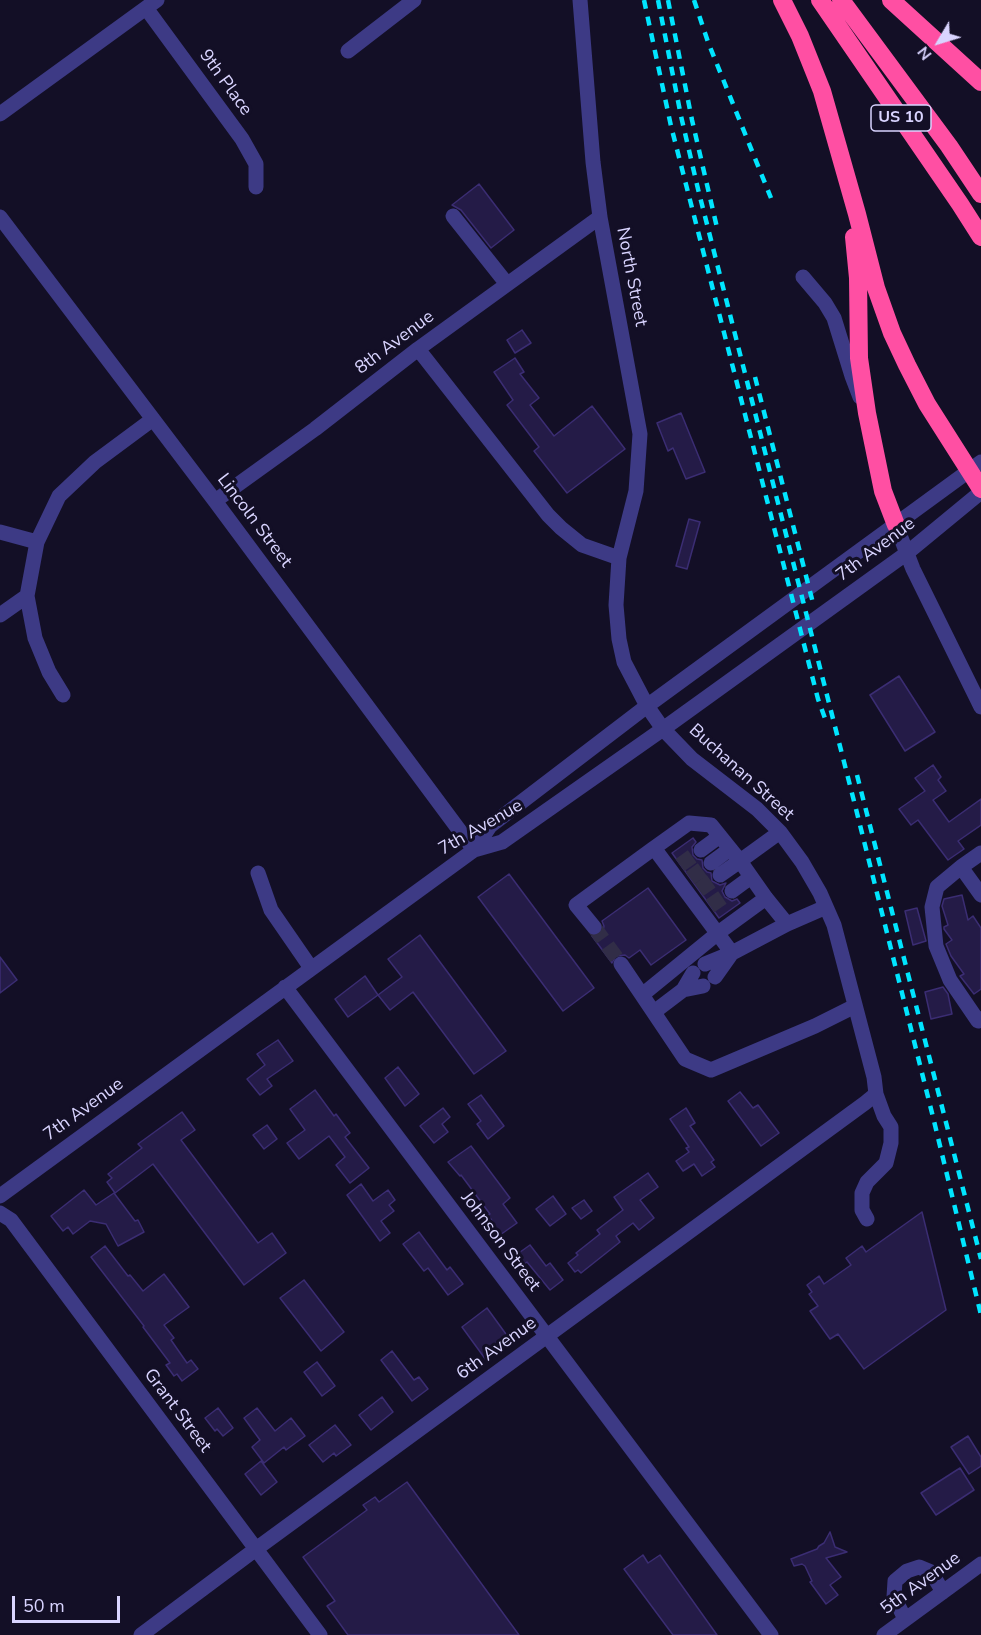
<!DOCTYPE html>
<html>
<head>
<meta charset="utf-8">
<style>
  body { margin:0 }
  #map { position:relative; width:981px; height:1635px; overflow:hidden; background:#130f26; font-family:"Nunito Sans",sans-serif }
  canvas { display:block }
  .north { position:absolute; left:909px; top:12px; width:60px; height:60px; -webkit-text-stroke:4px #130f26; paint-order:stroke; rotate:232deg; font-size:16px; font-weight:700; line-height:24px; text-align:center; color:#d9d4ff }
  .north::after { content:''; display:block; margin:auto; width:21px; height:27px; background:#d9d4ff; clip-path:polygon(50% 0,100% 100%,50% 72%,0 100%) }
  .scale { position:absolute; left:12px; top:1596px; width:108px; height:27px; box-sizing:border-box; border:3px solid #d9d4ff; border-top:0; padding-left:8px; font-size:18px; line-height:21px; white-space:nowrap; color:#d9d4ff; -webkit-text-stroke:4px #130f26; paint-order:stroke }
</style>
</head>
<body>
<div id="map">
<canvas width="981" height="1635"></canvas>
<div class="north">N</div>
<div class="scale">50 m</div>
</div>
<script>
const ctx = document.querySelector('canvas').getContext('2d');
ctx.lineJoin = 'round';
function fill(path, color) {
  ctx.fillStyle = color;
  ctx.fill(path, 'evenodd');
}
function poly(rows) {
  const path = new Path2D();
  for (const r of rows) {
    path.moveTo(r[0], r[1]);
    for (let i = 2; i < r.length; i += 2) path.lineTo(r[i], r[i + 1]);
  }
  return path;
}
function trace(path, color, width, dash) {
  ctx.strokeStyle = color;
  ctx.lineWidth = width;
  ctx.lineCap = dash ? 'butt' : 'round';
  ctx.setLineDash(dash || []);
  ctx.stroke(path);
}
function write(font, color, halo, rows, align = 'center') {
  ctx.font = font + ' "Nunito Sans",sans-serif';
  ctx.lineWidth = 6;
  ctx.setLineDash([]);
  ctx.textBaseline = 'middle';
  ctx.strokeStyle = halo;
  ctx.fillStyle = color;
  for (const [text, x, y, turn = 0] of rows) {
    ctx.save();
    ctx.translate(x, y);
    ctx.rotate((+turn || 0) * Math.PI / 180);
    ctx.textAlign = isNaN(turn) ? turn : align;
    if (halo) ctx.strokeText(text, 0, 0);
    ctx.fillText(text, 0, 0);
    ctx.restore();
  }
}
const building = poly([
  [479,184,514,230,491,248,461,210,452,205,479,184],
  [522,330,531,343,515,353,507,340,522,330],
  [515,358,524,372,520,374,539,398,530,405,554,436,592,406,625,449,567,493,534,451,539,447,507,405,513,400,494,372,515,358],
  [681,413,705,472,686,479,673,448,668,451,657,423,681,413],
  [689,519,700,522,687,569,676,566,689,519],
  [899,676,935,732,905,751,870,695,899,676],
  [933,765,941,777,938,780,946,791,933,800,949,822,981,799,981,825,958,841,964,849,948,860,918,820,911,825,899,809,925,791,915,778,933,765],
  [693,838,696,842,692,847,693,855,697,859,702,860,703,868,707,872,711,873,712,881,720,885,726,883,722,891,725,897,732,901,737,899,740,903,719,918,672,853,693,838],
  [509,874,594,988,563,1011,478,897,509,874],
  [648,888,686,940,651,965,640,950,629,958,625,955,616,956,612,963,592,936,600,935,603,931,604,926,602,921,648,888],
  [962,895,968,920,973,916,981,928,981,989,974,994,960,976,964,974,951,956,946,944,952,940,944,929,944,927,948,925,942,906,944,899,962,895],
  [917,908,926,941,913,945,905,911,917,908],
  [420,935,506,1051,474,1074,413,992,390,1010,378,995,402,977,388,959,420,935],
  [0,957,17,980,0,993,0,957],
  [365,976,378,995,348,1017,335,999,365,976],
  [943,987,948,994,952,1014,931,1019,925,992,943,987],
  [278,1040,293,1061,267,1079,272,1086,260,1095,247,1079,265,1065,257,1054,278,1040],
  [398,1067,419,1094,405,1106,385,1078,398,1067],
  [315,1090,334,1116,336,1114,350,1133,345,1137,369,1168,350,1183,336,1165,345,1157,329,1136,299,1159,287,1143,305,1130,290,1109,315,1090],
  [740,1092,753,1108,758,1105,779,1133,761,1146,728,1101,740,1092],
  [481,1095,504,1126,488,1139,477,1124,481,1121,468,1104,481,1095],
  [443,1108,450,1117,442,1124,448,1132,434,1143,420,1126,443,1108],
  [686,1108,695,1123,690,1126,714,1160,711,1162,715,1167,702,1176,694,1164,683,1171,676,1161,689,1152,686,1148,689,1147,670,1119,686,1108],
  [182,1112,195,1130,181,1140,258,1243,272,1233,286,1253,244,1285,153,1164,115,1193,107,1182,112,1178,108,1174,142,1148,138,1144,182,1112],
  [267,1125,277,1139,264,1149,253,1135,267,1125],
  [471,1146,510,1198,503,1204,517,1223,500,1235,493,1227,495,1225,488,1215,490,1214,461,1175,460,1176,448,1162,471,1146],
  [648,1173,658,1187,640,1200,654,1218,639,1230,633,1223,616,1236,620,1242,581,1273,578,1270,575,1272,568,1263,578,1255,576,1253,600,1234,597,1230,623,1210,614,1197,648,1173],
  [361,1184,373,1201,388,1190,395,1200,389,1205,394,1211,381,1221,390,1233,380,1241,347,1195,361,1184],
  [84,1190,96,1205,114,1193,135,1221,138,1220,144,1232,118,1246,106,1224,90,1221,73,1234,68,1227,63,1231,51,1216,84,1190],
  [553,1196,566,1214,550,1226,536,1209,553,1196],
  [584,1200,592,1211,581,1219,572,1208,584,1200],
  [922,1212,946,1310,864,1369,838,1334,830,1339,810,1311,818,1306,809,1294,812,1292,807,1285,819,1276,824,1284,851,1265,846,1258,862,1246,866,1252,922,1212],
  [419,1232,447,1270,450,1267,463,1284,448,1295,428,1268,424,1271,403,1244,419,1232],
  [530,1245,546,1266,550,1263,563,1280,550,1290,527,1262,523,1265,516,1255,530,1245],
  [105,1246,128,1276,130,1275,143,1291,164,1274,189,1307,164,1325,174,1338,171,1340,187,1363,191,1360,198,1369,182,1381,177,1374,174,1376,166,1365,170,1363,143,1327,144,1326,91,1257,105,1246],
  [304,1280,344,1332,321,1351,280,1298,304,1280],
  [487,1308,511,1341,486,1360,462,1327,487,1308],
  [392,1351,414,1380,419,1377,428,1389,412,1401,381,1360,392,1351],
  [317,1362,335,1386,322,1396,304,1372,317,1362],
  [382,1397,393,1412,371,1430,359,1415,382,1397],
  [218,1408,233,1428,223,1436,217,1429,215,1431,205,1418,218,1408],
  [257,1408,275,1431,291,1418,305,1436,286,1450,284,1447,264,1463,252,1447,260,1440,244,1418,257,1408],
  [335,1425,351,1445,336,1456,334,1453,323,1462,309,1445,335,1425],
  [968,1436,981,1457,981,1466,969,1474,951,1447,968,1436],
  [261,1461,277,1482,261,1495,245,1474,261,1461],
  [960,1468,974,1490,936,1515,921,1493,960,1468],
  [407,1482,519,1635,348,1635,327,1606,335,1601,303,1557,367,1510,363,1505,375,1497,379,1502,407,1482],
  [830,1532,835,1547,847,1552,826,1558,841,1577,830,1585,838,1595,826,1604,810,1582,812,1581,805,1566,802,1564,794,1566,791,1559,817,1549,819,1546,824,1543,830,1532],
  [643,1555,648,1563,660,1555,717,1635,673,1635,624,1569,643,1555]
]);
const minorTunnel = poly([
  [680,865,701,850],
  [690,878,711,863],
  [699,890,720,875],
  [710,906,732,891],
  [594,927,621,964]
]);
const minor = poly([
  [580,0,593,162,600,217,640,434,636,491,619,558,616,605,619,639,624,662,647,706,663,729,692,759,757,809,780,832,802,862,820,893,834,925,874,1077,876,1094,884,1116,891,1127,891,1143,886,1163,867,1182,862,1193,862,1210,867,1219],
  [146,8,242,139,256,164,256,187],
  [348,51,414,0],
  [0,114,157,0],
  [453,216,507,284],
  [0,217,215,501,474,850],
  [803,277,825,303,834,318,852,376,860,397],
  [418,349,548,515,561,528,582,545,619,558],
  [215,501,315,429,418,349,600,217],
  [896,525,913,569,981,707],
  [0,532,37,542],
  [0,615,27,596],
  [63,695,49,672,35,638,27,596,37,542,59,496,95,462,153,419],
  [780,832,740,861,766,898,787,924,826,907],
  [474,850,490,826,647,706,981,462],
  [701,850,720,836],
  [981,853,961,867,981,895],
  [711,863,730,849],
  [961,867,937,887,932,907,936,946,950,980,978,1021,981,1019],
  [258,873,271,910,311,968],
  [720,875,740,861,711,825,689,823,654,848,732,953],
  [732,891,751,877],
  [766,898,718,933,642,995,685,1059,711,1070,815,1026,855,1006],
  [594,927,576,905,654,848],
  [621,964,642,995],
  [705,964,732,953,787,924],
  [715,977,732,953],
  [285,987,771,1635],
  [683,990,703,986],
  [654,1012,683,990,693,973],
  [0,1196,474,850,502,842,663,729,907,553,981,492],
  [0,1213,11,1220,320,1635],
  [905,1619,894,1597,895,1581,907,1571,919,1567,931,1572,943,1592],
  [141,1635,256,1549,865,1103,876,1094],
  [884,1635,981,1564]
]);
const highway = poly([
  [782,0,800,36,822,91,857,214,876,288,892,333,907,365,927,404,981,489],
  [820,0,960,204,981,237],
  [841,0,949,146,981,194],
  [891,0,981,82],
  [854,237,858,278,859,358,867,413,883,491,896,525]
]);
const rail = poly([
  [644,0,671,126,818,699,826,721],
  [658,0,681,116,698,189,856,809,933,1117,981,1315],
  [668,0,692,120,718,232],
  [694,0,708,42,771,198],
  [755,377,814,607],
  [857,775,981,1259]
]);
const shields = [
  [901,118,60]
];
const shieldNames = [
  ["US 10",901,118]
];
const streetNames = [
  ["9th Place",225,83,54],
  ["North Street",631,277,79],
  ["8th Avenue",395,343,-37],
  ["Lincoln Street",254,521,53],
  ["7th Avenue",876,550,-37],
  ["Buchanan Street",741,773,42],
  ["7th Avenue",481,828,-30],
  ["7th Avenue",84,1110,-36],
  ["Johnson Street",500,1242,53],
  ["6th Avenue",497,1349,-36],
  ["Grant Street",177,1411,53],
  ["5th Avenue",921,1584,-36]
];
fill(building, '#241b47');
trace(building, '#3b2d73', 1.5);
trace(minorTunnel, '#312d47', 15, [15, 8]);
trace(minor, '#3d3a85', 15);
trace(highway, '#ff4fa3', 18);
trace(rail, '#00e5ff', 4.5, [9, 8]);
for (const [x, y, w] of shields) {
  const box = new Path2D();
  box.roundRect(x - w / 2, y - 13, w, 26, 4.5);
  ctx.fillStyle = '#130f26';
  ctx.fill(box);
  trace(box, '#d9d4ff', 1.5);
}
write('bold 16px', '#d9d4ff', null, shieldNames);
write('18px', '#d9d4ff', '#130f26', streetNames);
</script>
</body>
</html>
